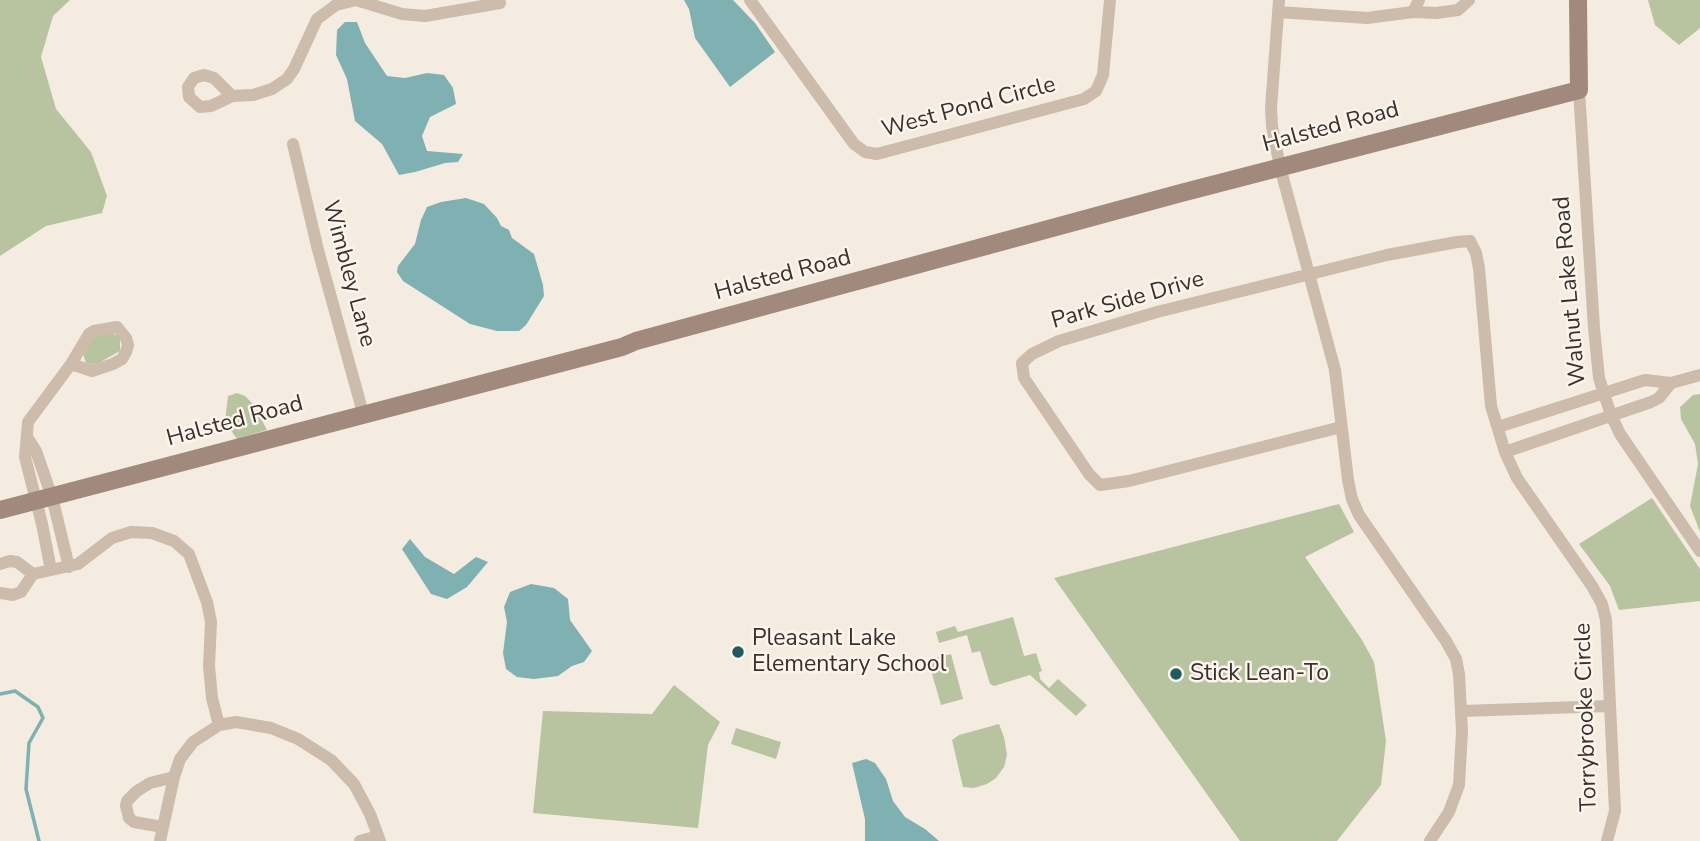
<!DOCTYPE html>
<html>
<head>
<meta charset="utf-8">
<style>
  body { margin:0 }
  canvas { display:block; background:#f4ebe1 }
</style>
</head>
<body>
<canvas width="1700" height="841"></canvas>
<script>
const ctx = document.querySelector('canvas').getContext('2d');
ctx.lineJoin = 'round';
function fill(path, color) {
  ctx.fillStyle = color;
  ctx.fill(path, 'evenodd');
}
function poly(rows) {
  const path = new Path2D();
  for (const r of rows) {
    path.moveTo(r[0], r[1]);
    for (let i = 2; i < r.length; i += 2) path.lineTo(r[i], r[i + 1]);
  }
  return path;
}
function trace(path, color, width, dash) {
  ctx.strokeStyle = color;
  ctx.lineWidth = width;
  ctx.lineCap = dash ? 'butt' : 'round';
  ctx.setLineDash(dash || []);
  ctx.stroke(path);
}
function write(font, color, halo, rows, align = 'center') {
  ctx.font = font + ' "Nunito Sans",sans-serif';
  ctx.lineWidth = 5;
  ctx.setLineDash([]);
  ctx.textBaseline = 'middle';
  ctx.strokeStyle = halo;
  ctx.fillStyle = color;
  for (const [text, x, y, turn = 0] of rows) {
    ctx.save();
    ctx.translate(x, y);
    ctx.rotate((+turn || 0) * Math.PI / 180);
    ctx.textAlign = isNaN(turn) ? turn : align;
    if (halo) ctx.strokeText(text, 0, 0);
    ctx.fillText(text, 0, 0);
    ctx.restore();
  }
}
const green = poly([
  [0,0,70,0,53,16,41,57,56,109,91,152,107,196,102,213,46,226,0,256],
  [1648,0,1700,0,1700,28,1679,45,1655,25],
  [111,333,120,337,120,351,95,365,86,363,83,354,90,342,96,336],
  [237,393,245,396,254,405,267,430,237,439,225,422,228,396],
  [1700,394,1700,532,1690,506,1698,464,1695,444,1681,419,1680,407,1693,395],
  [1652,498,1700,569,1700,601,1619,610,1610,586,1579,544],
  [1339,504,1354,532,1305,557,1362,640,1374,662,1386,741,1381,785,1337,841,1240,841,1054,578],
  [1013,617,1024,656,1036,653,1042,671,1039,672,1040,679,1049,688,1058,679,1087,705,1076,716,1030,675,994,686,990,684,980,651,972,653,967,635,939,643,936,632,955,626,958,632],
  [951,654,963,699,941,705,928,660],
  [674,685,720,722,708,745,698,828,533,813,543,711,652,714],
  [999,724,1004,737,1007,755,1004,767,996,778,987,784,974,788,963,787,952,740,959,735],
  [736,728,781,742,776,759,731,744]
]);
const water = poly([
  [684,0,733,0,755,23,775,52,730,87,695,38,689,9],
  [345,22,357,22,365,43,387,76,405,78,427,73,444,75,453,88,456,104,430,117,422,136,427,151,463,154,458,162,445,163,415,172,399,175,382,144,355,121,347,79,336,55,337,30],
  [466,198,484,204,497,218,501,226,509,230,512,238,534,254,543,285,544,296,526,325,519,331,497,331,470,324,403,281,397,272,398,266,415,244,421,220,427,207,441,202],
  [410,539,425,557,454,574,476,557,488,562,467,587,447,599,431,594,402,549],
  [531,584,554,588,568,599,570,620,592,651,584,662,572,666,558,676,534,679,517,677,506,669,503,653,507,622,504,607,510,592],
  [866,759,875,763,886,779,893,801,905,817,925,829,939,841,865,841,865,819,852,763]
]);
const stream = poly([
  [0,694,15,691,38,707,43,718,29,743,26,789,39,841]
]);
const street = poly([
  [750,0,854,144,865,152,877,154,1084,99,1096,91,1103,75,1110,0],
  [1279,0,1271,108,1272,126,1280,167,1335,370,1348,480,1352,499,1359,515,1446,641,1456,659,1459,674,1462,731,1459,785,1449,812,1430,841],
  [1419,0,1413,12,1436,13,1458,10,1469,0],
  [1278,12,1367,18,1413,12],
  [1579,90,1594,328,1599,378,1611,415,1620,434,1700,551],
  [232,96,211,106,200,107,189,97,188,87,194,78,204,75,214,78,232,96,253,95,272,89,287,79,294,69,317,19,336,5,356,0,402,14,425,16,500,3,499,0],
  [293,144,318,250,363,413],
  [1341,427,1129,481,1100,485,1089,474,1024,378,1022,363,1032,354,1059,341,1157,312,1387,255,1457,242,1470,241,1476,253,1479,268,1491,406,1505,452,1517,478,1592,586,1602,604,1606,620,1615,811,1607,841],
  [1498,427,1645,380,1671,383,1700,375],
  [27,437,36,451,52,497,69,567],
  [1505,452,1651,402,1659,398,1671,383],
  [0,564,10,561,17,562,33,574],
  [51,570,42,524,25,457,28,422,71,364,89,334,94,331,117,327,126,338,128,345,126,352,122,359,113,364,92,371,71,364],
  [33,574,78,564,112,538,131,532,152,533,174,541,189,554,207,602,211,622,209,666,212,698,219,725],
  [0,593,13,595,21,592,33,574],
  [1462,711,1610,706],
  [163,827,134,822,129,818,126,806,127,801,137,791,150,783,174,777],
  [160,841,174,777,180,759,193,742,219,725,236,722,271,728,298,739,331,760,354,784,370,814,380,841],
  [360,841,378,836]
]);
const secondary = poly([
  [0,510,622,347,636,341,1181,193,1579,90,1578,0]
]);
const markers = [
  [738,652,7,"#1f5a5e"],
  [1176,674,7,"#1f5a5e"]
];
const streetNames = [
  ["West Pond Circle",969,108,-15],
  ["Halsted Road",1331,128,-15],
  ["Wimbley Lane",348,274,75],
  ["Halsted Road",783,276,-15],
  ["Walnut Lake Road",1571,291,-95],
  ["Park Side Drive",1128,301,-16],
  ["Halsted Road",235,422,-15],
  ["Torrybrooke Circle",1587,717,-92]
];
const poiNames = [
  ["Pleasant Lake",752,639],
  ["Elementary School",752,665],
  ["Stick Lean-To",1190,674]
];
fill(green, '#b8c4a0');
fill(water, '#7fb0b2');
trace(stream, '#7fb0b2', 3.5);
trace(street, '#cdbbac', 12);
trace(secondary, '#a18a7d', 18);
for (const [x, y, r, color] of markers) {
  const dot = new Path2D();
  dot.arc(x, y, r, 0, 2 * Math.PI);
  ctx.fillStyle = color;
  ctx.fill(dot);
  trace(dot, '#fbf5ee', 2.5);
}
write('23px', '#3b302b', '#fbf5ee', streetNames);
write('23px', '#3b302b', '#fbf5ee', poiNames, 'left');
</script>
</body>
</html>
